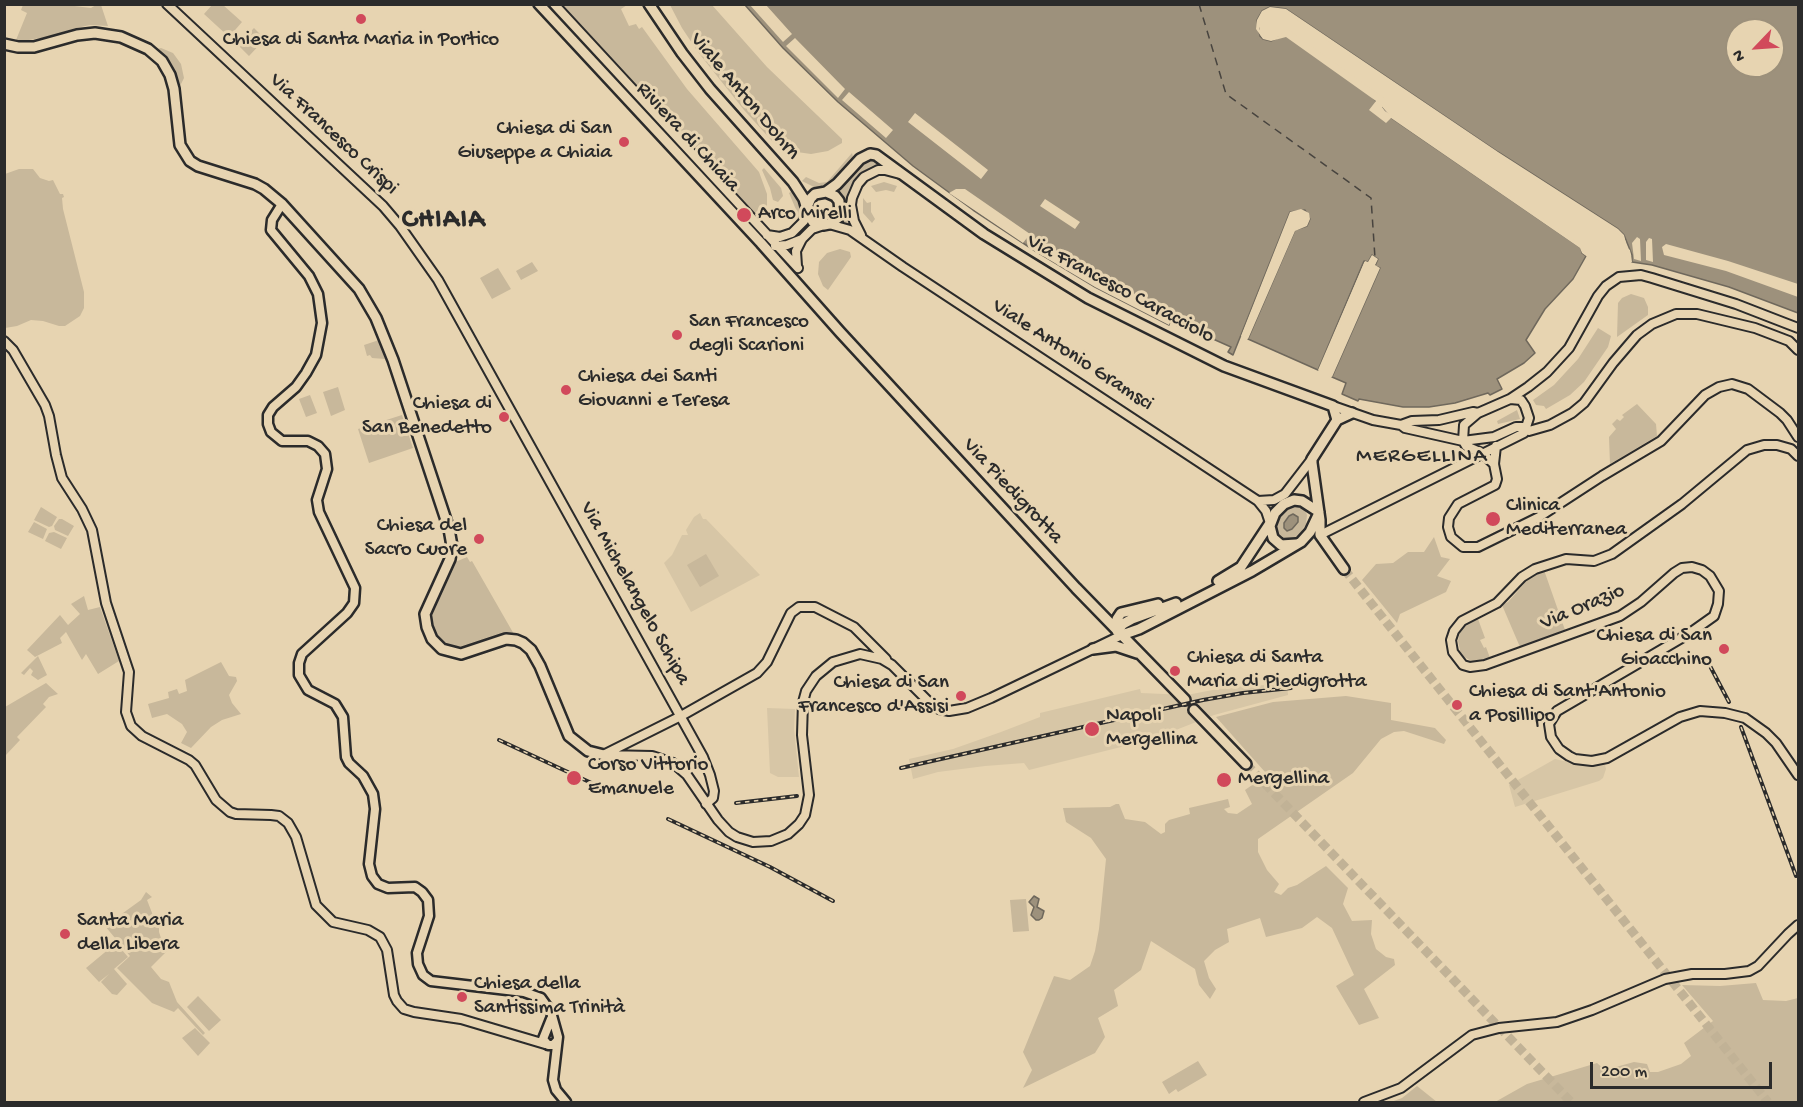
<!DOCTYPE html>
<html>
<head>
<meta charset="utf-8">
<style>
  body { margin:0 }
  #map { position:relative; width:1803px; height:1107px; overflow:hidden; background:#e7d4b1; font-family:"Gochi Hand",sans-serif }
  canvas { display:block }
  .frame { position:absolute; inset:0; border:6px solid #2b2b2b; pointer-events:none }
  .north { position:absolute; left:1725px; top:18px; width:60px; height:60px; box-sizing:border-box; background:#e7d4b1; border:2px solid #9c907b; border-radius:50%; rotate:245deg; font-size:16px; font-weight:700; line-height:24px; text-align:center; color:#2b2b2b }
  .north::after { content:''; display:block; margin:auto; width:21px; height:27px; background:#d1495b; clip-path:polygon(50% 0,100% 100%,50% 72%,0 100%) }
  .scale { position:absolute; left:1590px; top:1062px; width:182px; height:27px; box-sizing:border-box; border:3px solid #2b2b2b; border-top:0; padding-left:8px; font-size:18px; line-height:21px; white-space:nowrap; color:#2b2b2b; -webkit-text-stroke:4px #e7d4b1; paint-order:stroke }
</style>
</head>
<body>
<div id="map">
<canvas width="1803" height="1107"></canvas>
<div class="frame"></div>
<div class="north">N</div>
<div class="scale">200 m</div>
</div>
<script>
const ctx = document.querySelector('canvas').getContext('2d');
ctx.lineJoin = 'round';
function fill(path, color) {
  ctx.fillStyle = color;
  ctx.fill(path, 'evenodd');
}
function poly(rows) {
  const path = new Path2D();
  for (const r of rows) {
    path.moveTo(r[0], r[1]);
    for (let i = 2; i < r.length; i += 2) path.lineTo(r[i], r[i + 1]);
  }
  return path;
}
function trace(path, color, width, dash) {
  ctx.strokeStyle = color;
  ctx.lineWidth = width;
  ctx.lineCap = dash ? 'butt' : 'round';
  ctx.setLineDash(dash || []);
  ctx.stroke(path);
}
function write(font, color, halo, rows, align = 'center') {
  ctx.font = font + ' "Gochi Hand",sans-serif';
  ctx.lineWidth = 6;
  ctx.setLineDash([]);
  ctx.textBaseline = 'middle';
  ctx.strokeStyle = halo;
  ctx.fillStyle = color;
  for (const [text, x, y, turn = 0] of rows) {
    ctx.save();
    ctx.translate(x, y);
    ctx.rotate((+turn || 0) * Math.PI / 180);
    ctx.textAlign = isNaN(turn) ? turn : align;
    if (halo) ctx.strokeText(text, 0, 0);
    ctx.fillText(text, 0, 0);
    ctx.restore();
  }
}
const built = poly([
  [700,513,703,519,706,519,760,575,691,612,664,563,672,555,682,535,688,535,686,530,694,517],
  [1287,684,1288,695,1214,715,1153,739,1029,770,1024,763,985,766,938,772,913,779,909,759,953,749,1001,732,1040,717,1040,713,1140,689,1141,693,1187,695,1228,687],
  [767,708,795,709,794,729,799,777,778,777,770,773],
  [1555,759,1585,766,1605,765,1606,769,1603,778,1599,781,1515,807,1509,785]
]);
const green = poly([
  [58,4,91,8,96,5,101,5,108,26,90,25,72,29,52,36,23,41,16,40,27,13,21,10,23,5],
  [212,5,223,5,242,22,229,37,204,14],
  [562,5,627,5,621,9,629,26,636,24,639,29,642,27,687,89,759,172,767,194,767,206,763,214,759,217],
  [670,5,712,5,767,67,842,139,842,143,828,151,811,154,790,151,773,142,744,110,698,52,682,28],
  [254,28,265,39,249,56,238,45],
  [161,48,173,53,181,64,184,78,179,88,172,65,157,49],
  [852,153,853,157,838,178,830,185,816,188,802,181,806,177,819,183,827,182],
  [869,158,878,159,882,163,872,166,862,172,849,189,845,207,852,228,841,222,845,216,845,207,842,197,835,191,858,165],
  [764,168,781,188,783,196,778,202,773,200,770,188,762,170],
  [19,169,33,169,40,178,49,181,53,180,60,194,63,194,64,197,62,198,63,209,84,292,84,308,80,316,65,326,59,326,43,321,31,320,17,326,5,328,5,174],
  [884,182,897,186,894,192,886,190,876,192,871,186],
  [792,191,799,199,802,211,800,220,796,225,797,212,789,193],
  [863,198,867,203,871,202,871,212,875,219,872,223,863,213],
  [840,249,850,252,851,257,828,290,823,286,818,274,819,262,827,253],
  [532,262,538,271,521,280,516,271],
  [498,268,511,289,492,299,480,278],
  [1631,294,1644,298,1648,307,1648,315,1617,337,1618,303,1622,298],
  [1598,328,1611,336,1608,347,1584,382,1570,395,1546,409,1544,406,1536,405,1533,400,1554,385,1565,373,1578,359],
  [379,340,385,359,372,358,370,355,367,356,364,345],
  [338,387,345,410,331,416,323,392],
  [310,395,317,413,306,417,299,399],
  [1637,404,1656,424,1657,436,1610,464,1609,437,1616,429,1612,424,1617,419,1620,421,1624,417,1622,415],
  [1517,410,1520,419,1498,424,1497,421],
  [402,415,413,448,369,463,358,429],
  [1293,505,1304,508,1307,515,1306,524,1298,536,1284,541,1277,536,1275,525,1279,515,1285,509],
  [41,507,57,517,52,526,49,527,34,520],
  [59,519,62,519,74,526,68,536,55,530,54,526],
  [34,522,47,529,43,539,28,532],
  [54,532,67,538,61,549,45,541,49,533],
  [1434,537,1441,557,1450,559,1437,576,1451,581,1446,592,1400,614,1397,623,1362,580,1376,564,1393,563,1408,552,1424,552],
  [706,554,719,576,700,587,687,565],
  [467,557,470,562,472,561,515,636,464,650,446,647,435,637,429,618,432,605,453,563],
  [1544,570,1565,630,1520,647,1502,605,1508,602,1533,574],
  [84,596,88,610,100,607,119,661,98,674,86,654,82,660,66,632,60,638,62,643,35,657,27,650,60,615,68,625,80,614,71,604],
  [1478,619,1485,638,1480,640,1484,648,1486,647,1490,658,1473,662,1461,655,1458,641,1460,632,1464,627],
  [38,656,47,675,38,680,31,675,33,671,30,668,24,675,21,673],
  [221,662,229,676,236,677,237,681,229,695,232,703,241,714,222,720,211,727,191,748,181,743,187,732,182,724,167,714,152,718,148,704,169,698,168,692,177,689,179,694,187,691,185,680],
  [46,683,58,694,49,697,43,704,46,707,17,737,20,740,5,756,5,707],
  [1346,696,1391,703,1391,720,1435,728,1446,740,1444,744,1404,731,1394,732,1381,739,1353,773,1258,839,1258,852,1267,870,1279,884,1274,892,1281,895,1288,888,1297,885,1326,866,1348,888,1343,904,1352,921,1372,920,1371,934,1376,949,1386,957,1394,959,1395,965,1364,989,1379,1018,1359,1025,1336,986,1354,975,1332,928,1317,917,1302,928,1266,937,1260,918,1227,929,1229,942,1215,950,1204,961,1209,978,1216,989,1210,999,1199,985,1195,969,1151,941,1141,970,1114,990,1118,1006,1098,1018,1105,1037,1095,1053,1023,1088,1032,1070,1023,1052,1054,976,1070,980,1090,966,1095,951,1099,929,1106,859,1091,838,1066,822,1063,808,1110,807,1116,804,1119,804,1125,819,1145,822,1161,834,1165,832,1165,824,1169,820,1190,814,1189,808,1228,799,1230,807,1224,809,1228,813,1237,814,1252,804,1245,790,1255,783,1265,772,1216,717,1273,702],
  [146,892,152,897,147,900,154,918,159,922,159,932,162,941,169,949,151,967,161,979,169,982,177,1002,205,1033,203,1035,178,1008,174,1012,152,1003,117,968,130,956,105,926,141,900],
  [1026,899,1029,931,1013,932,1010,900],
  [116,943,128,957,114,969,127,984,117,995,112,994,101,982,109,974,99,982,86,968],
  [1756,983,1763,1000,1786,1001,1798,998,1798,1102,1495,1102,1527,1084,1597,1063,1605,1070,1634,1062,1647,1064,1650,1072,1658,1072,1681,1064,1691,1056,1684,1043,1713,1021,1682,985,1720,986],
  [198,996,221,1020,209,1031,187,1007],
  [195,1028,210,1043,198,1056,182,1038],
  [1198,1061,1207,1075,1178,1092,1176,1089,1169,1094,1162,1082],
  [1417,1086,1437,1102,1391,1102,1402,1098]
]);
const water = poly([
  [745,5,1798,5,1798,313,1729,287,1652,265,1632,262,1632,255,1624,235,1618,229,1498,152,1286,9,1270,7,1262,11,1257,20,1260,36,1263,39,1271,41,1288,33,1363,86,1390,117,1581,248,1582,253,1586,256,1573,279,1545,309,1526,340,1535,353,1524,363,1497,379,1502,389,1490,395,1488,393,1455,403,1429,407,1403,407,1359,399,1358,401,1342,394,1346,383,1332,377,1380,268,1375,266,1378,259,1372,255,1368,262,1364,261,1318,370,1248,339,1295,230,1307,226,1310,219,1305,210,1290,212,1233,355,1228,352,1231,347,1195,331,1193,334,1170,322,1169,325,1095,287,1032,249,973,210,913,166,838,102,783,48,745,5],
  [1737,30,1773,30,1773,66,1737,66,1737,30],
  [1293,514,1298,517,1298,522,1292,529,1287,531,1284,528,1284,523,1289,516,1293,514],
  [1034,896,1039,899,1037,907,1044,911,1042,918,1039,920,1036,920,1031,915,1034,907,1029,902,1034,896]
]);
const pier = poly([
  [750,5,766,5,792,34,783,42],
  [1270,7,1286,9,1498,152,1618,229,1624,235,1627,248,1630,250,1632,262,1629,262,1628,252,1625,249,1621,237,1616,232,1497,155,1285,12,1271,10,1264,13,1259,28,1262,35,1269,37,1277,37,1287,30,1290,31,1384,98,1385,101,1382,107,1385,111,1582,245,1589,258,1582,253,1580,248,1391,118,1386,123,1369,110,1376,101,1286,37,1271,41,1263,39,1256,29,1257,20,1262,11],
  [795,38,845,89,838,98,786,46],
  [849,92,893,130,886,138,842,100],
  [915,113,988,170,981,179,908,122],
  [956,189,965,189,1030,234,1023,243,949,193],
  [1045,199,1080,222,1075,229,1040,206],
  [1301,209,1309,213,1310,219,1307,226,1295,231,1248,339,1245,338,1293,229,1305,224,1307,219,1304,213,1293,215,1243,337,1241,336,1290,212],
  [1637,237,1640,239,1641,261,1634,259,1632,243],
  [1649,238,1652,239,1653,262,1646,260,1646,242],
  [1039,240,1101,278,1207,330,1206,332,1199,329,1193,334,1170,322,1169,325,1095,287,1033,250],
  [1666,244,1728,261,1798,284,1798,297,1726,271,1664,255,1662,247],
  [1372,255,1378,259,1375,265,1380,268,1332,377,1329,376,1376,269,1372,266,1373,259,1370,265,1366,265,1320,371,1318,370,1365,261,1368,262]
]);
const ferry = poly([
  [1199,4,1226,94,1371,198,1375,258]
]);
const primaryTunnel = poly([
  [1344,569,1768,1102],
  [1246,764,1571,1102]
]);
const tertiary = poly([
  [167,4,383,206,400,226,438,280,703,757,710,775,714,791,713,798,706,804],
  [554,4,798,268],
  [829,224,850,230,903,267,1258,501,1266,511,1270,523],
  [767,235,780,237,792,233,804,221,807,209],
  [861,235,854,221,851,205,852,198,858,184,864,177,878,170,885,170,900,174],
  [775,246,787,245,802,239],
  [797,266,796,251,802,239,812,229,824,225],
  [4,341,13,350,45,405,49,416,56,455,62,478,82,509,92,530,106,603,129,672,126,712,131,726,142,736,189,760,195,765,216,800,230,812,236,814,271,815,279,816,288,823,296,837,316,905,333,922,368,930,380,937,387,950,394,995,397,1001,404,1009,414,1012,461,1019,545,1044],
  [1333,406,1373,420,1401,425,1405,428,1463,441,1466,446,1482,453,1494,464],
  [1478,413,1464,425,1463,441,1494,437,1516,427,1524,427,1529,431,1550,425,1572,413,1584,403,1613,363,1637,335,1652,324,1676,314,1697,314,1755,328,1789,341,1798,350],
  [1401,425,1412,421,1439,420,1473,412,1478,413,1510,399,1528,387,1547,372,1569,348,1598,296,1606,286,1619,277,1641,275,1652,278,1736,304,1798,328],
  [1496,446,1494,464,1497,479,1495,485,1458,504,1449,518,1448,527,1451,537,1463,547,1478,547,1539,517,1602,476,1661,441,1705,395,1719,387,1732,384,1748,389,1780,413,1787,420,1798,437],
  [1798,456,1791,449,1777,445,1764,445,1747,450,1682,504,1612,554,1594,561,1566,559,1535,569,1522,577,1497,603,1462,621,1454,631,1451,640,1453,652,1463,665,1470,667,1485,665,1620,616,1641,602,1674,573,1682,568,1692,567,1702,570,1710,576,1719,591,1718,604,1714,616,1690,633,1557,711,1549,724,1551,737,1559,749,1569,756,1575,759,1592,761,1607,758,1680,717,1700,711,1725,713,1745,718,1766,733,1776,743,1798,775],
  [1258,501,1274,500,1285,494,1312,459],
  [1320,535,1524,433,1529,418,1525,406,1521,400,1510,399],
  [605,754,681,716,757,673,767,662,791,613,799,607,815,607,854,627,886,659],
  [604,755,652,756,673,763,687,775,718,820,729,832,737,837,753,842,771,841,788,834,799,824,805,815,809,795,802,735,803,702,806,691,816,676,833,662,860,654,882,659,892,665,929,702,939,709,949,711,967,708,991,698,1122,635],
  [1364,1102,1401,1088,1472,1035,1499,1028,1557,1022,1592,1010,1665,979,1692,974,1725,974,1749,971,1758,966,1788,934,1798,925]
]);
const secondary = poly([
  [282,204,272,220,271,230,309,276,318,294,322,323,316,355,306,373,296,387,273,407,268,415,268,424,271,432,282,441,308,441,318,446,325,454,327,469,317,500,319,512,355,588,354,603,347,613,302,654,299,663,299,675,308,690,335,704,343,717,346,757,349,763,363,776,373,794,375,809,369,864,372,876,378,884,388,888,415,887,422,892,428,900,429,916,417,953,418,964,423,975,431,981,524,992,541,998,551,1012,558,1037,553,1080,556,1090,566,1102],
  [551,1019,543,1039,548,1045,553,1045,557,1041]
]);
const primary = poly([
  [539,4,761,243,840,332,1076,588,1185,700],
  [649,4,682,53,710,89,793,182,804,199,808,213,813,222,824,225,829,224,838,218,840,212,839,201,835,196,826,192,815,194,811,198,807,207],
  [4,44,18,47,34,47,77,35,95,33,121,37,148,49,162,61,170,75,174,89,180,145,190,161,198,166,255,184,264,189,282,204,359,289,376,318,393,360,449,529,452,546,450,559,425,614,427,627,432,639,442,649,461,654,506,639,516,640,523,643,531,650,540,666,569,736,588,751,604,755],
  [826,192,837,184,860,159,870,154,876,155,984,234,1088,298,1224,366,1333,406,1337,420,1312,459,1312,463,1320,520,1320,535,1344,569],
  [1337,420,1352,413],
  [1296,544,1281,545,1273,538,1270,526,1275,513,1284,504,1294,500,1302,501,1319,512],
  [1218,581,1241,567,1270,523],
  [1117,631,1123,624,1132,619,1176,603],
  [1117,631,1117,619,1121,613,1158,604],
  [1122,635,1139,629,1252,571,1301,542,1310,532,1319,513],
  [1093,649,1116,646,1137,653],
  [1194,710,1246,764]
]);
const rail = poly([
  [1710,666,1729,702],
  [1741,727,1796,876],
  [499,740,613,793],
  [901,768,1203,700,1243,693,1291,688],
  [736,803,797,796],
  [668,819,770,867,833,901]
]);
const markers = [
  [361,19,6,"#d1495b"],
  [624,142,6,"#d1495b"],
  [744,215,8,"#d1495b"],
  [677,335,6,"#d1495b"],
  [566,390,6,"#d1495b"],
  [504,417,6,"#d1495b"],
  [1493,519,8,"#d1495b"],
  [479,539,6,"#d1495b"],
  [1724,649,6,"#d1495b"],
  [1175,671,6,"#d1495b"],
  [961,696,6,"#d1495b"],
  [1457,705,6,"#d1495b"],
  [1092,729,8,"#d1495b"],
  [574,778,8,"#d1495b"],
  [1224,780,8,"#d1495b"],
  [65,934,6,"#d1495b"],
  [462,997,6,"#d1495b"]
];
const poiNames = [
  ["Chiesa di Santa Maria in Portico",361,41,"center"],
  ["Chiesa di San",612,130,"right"],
  ["Giuseppe a Chiaia",612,154,"right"],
  ["Arco Mirelli",758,215],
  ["San Francesco",689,323],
  ["degli Scarioni",689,347],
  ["Chiesa dei Santi",578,378],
  ["Giovanni e Teresa",578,402],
  ["Chiesa di",492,405,"right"],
  ["San Benedetto",492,429,"right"],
  ["Clinica",1506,507],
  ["Mediterranea",1506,531],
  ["Chiesa del",467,527,"right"],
  ["Sacro Cuore",467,551,"right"],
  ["Chiesa di San",1712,637,"right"],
  ["Gioacchino",1712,661,"right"],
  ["Chiesa di Santa",1187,659],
  ["Maria di Piedigrotta",1187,683],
  ["Chiesa di San",949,684,"right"],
  ["Francesco d'Assisi",949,708,"right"],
  ["Chiesa di Sant'Antonio",1469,693],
  ["a Posillipo",1469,717],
  ["Napoli",1106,717],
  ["Mergellina",1106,741],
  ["Corso Vittorio",588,766],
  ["Emanuele",588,790],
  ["Mergellina",1238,780],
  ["Santa Maria",77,922],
  ["della Libera",77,946],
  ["Chiesa della",474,985],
  ["Santissima Trinità",474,1009]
];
const streetNames = [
  ["Viale Anton Dohrn",744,97,50],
  ["Via Francesco Crispi",333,135,43],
  ["Riviera di Chiaia",687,138,47],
  ["Via Francesco Caracciolo",1120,290,28],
  ["Viale Antonio Gramsci",1072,356,33],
  ["Via Piedigrotta",1012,492,47],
  ["Via Michelangelo Schipa",634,594,61],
  ["Via Orazio",1583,608,-23]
];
const neighbourhoodNames = [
  ["MERGELLINA",1422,458]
];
const districtNames = [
  ["CHIAIA",444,222]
];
fill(built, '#d7c6a6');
fill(green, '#c8b89b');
fill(water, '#9d917c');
trace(water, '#6f685c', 1.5);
fill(pier, '#e7d4b1');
trace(ferry, '#48443f', 1.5, [8, 6]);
trace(primaryTunnel, '#c1b296', 9, [9, 4.5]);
trace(tertiary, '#2b2b2b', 12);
trace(secondary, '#2b2b2b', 13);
trace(primary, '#2b2b2b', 14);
trace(tertiary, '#e7d4b1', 8);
trace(secondary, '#e7d4b1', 8);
trace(primary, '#e7d4b1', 9);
trace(rail, '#2b2b2b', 4);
trace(rail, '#e7d4b1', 1.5, [4.5]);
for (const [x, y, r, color] of markers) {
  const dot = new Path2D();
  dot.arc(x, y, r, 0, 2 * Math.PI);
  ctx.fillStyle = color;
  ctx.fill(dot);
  trace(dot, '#e7d4b1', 2);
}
write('21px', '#2b2b2b', '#e7d4b1', poiNames, 'left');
write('21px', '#2b2b2b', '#e7d4b1', streetNames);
ctx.letterSpacing = '1.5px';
write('22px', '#2b2b2b', '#e7d4b1', neighbourhoodNames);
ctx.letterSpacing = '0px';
ctx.letterSpacing = '1.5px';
write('bold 27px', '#2b2b2b', '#e7d4b1', districtNames);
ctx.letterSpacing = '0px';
</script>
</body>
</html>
